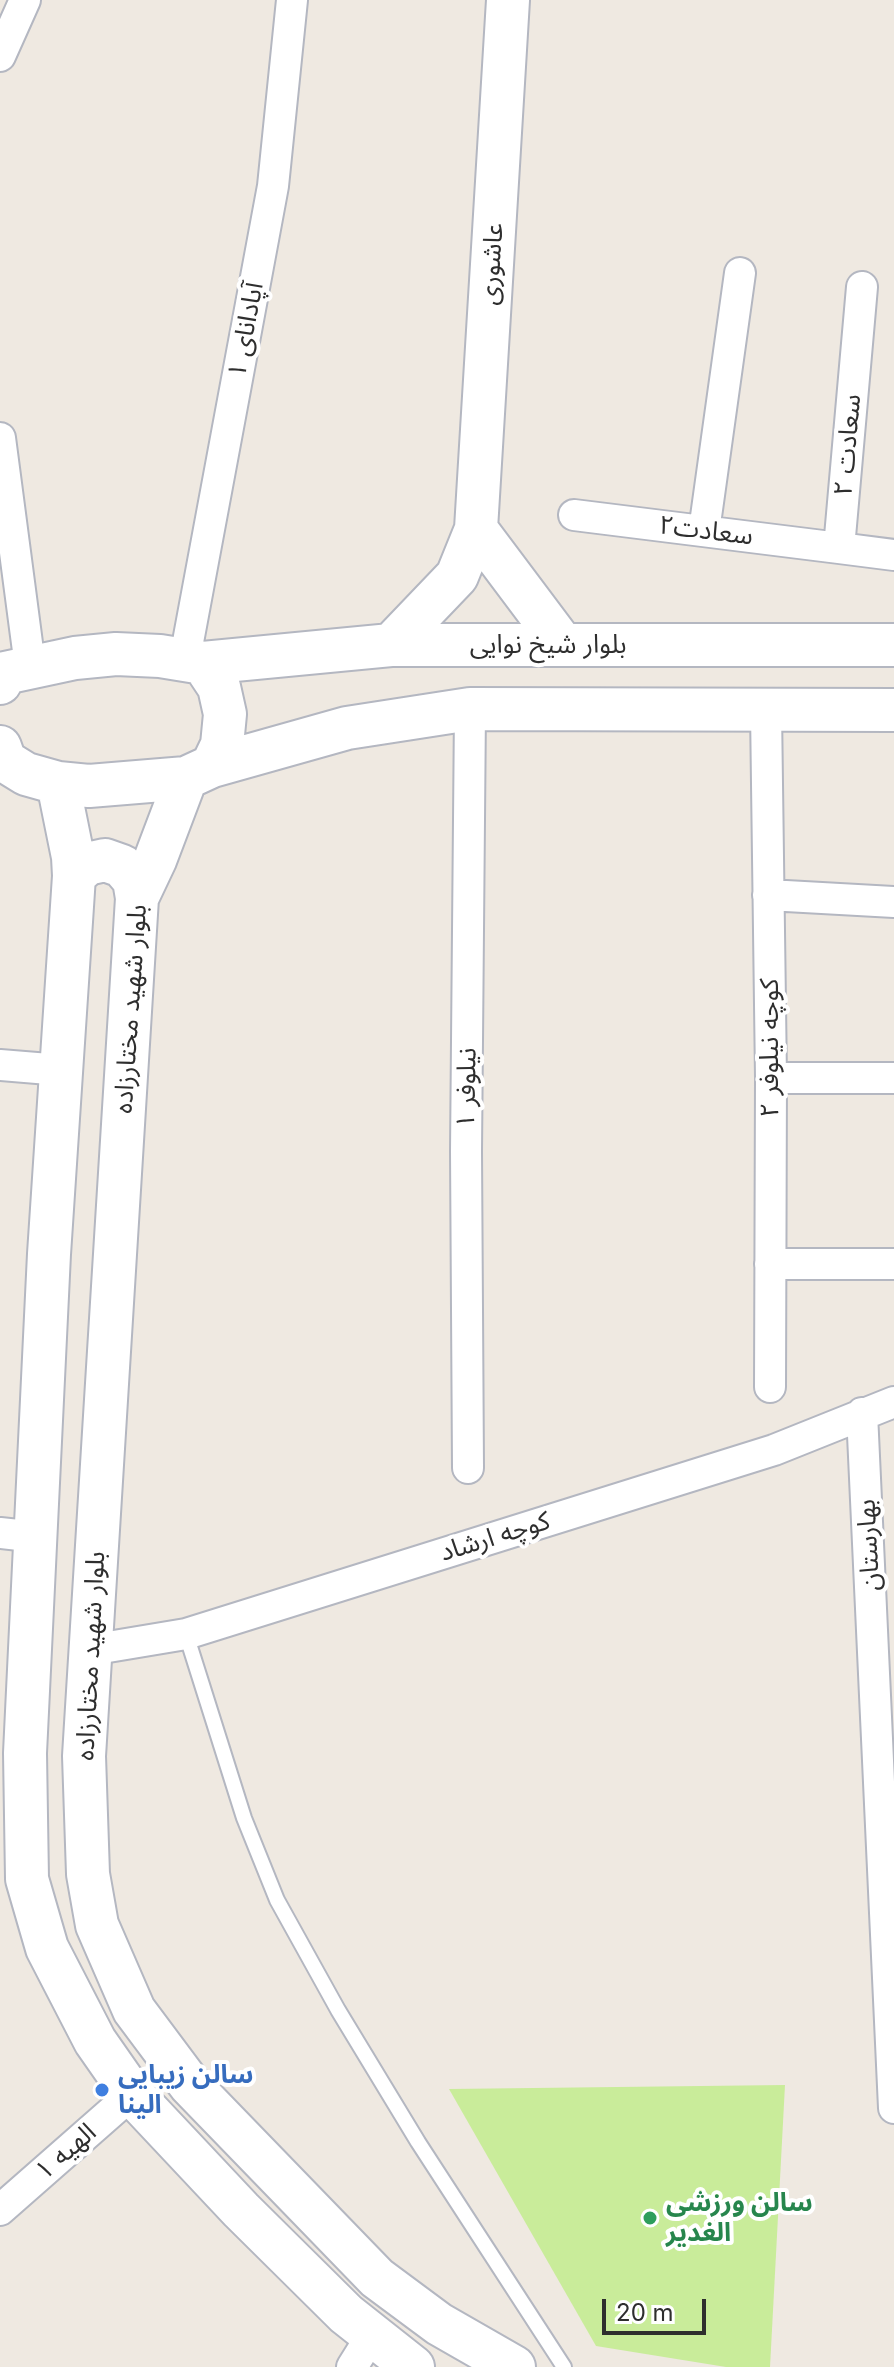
<!DOCTYPE html>
<html>
<head>
<meta charset="utf-8">
<style>
  body { margin:0 }
  #map { position:relative; width:894px; height:2367px; overflow:hidden; background:#efe9e1; font-family:Inter,sans-serif }
  canvas { display:block }
  .scale { position:absolute; left:602px; top:2299px; width:104px; height:36px; box-sizing:border-box; border:4px solid #2e2e2e; border-top:0; padding-left:10px; font-size:24px; line-height:28px; white-space:nowrap; color:#2e2e2e; -webkit-text-stroke:6px #fff; paint-order:stroke }
</style>
</head>
<body>
<div id="map">
<canvas width="894" height="2367"></canvas>
<div class="scale">20 m</div>
</div>
<script>
const ctx = document.querySelector('canvas').getContext('2d');
ctx.lineJoin = 'round';
function fill(path, color) {
  ctx.fillStyle = color;
  ctx.fill(path, 'evenodd');
}
function poly(rows) {
  const path = new Path2D();
  for (const r of rows) {
    path.moveTo(r[0], r[1]);
    for (let i = 2; i < r.length; i += 2) path.lineTo(r[i], r[i + 1]);
  }
  return path;
}
function trace(path, color, width, dash) {
  ctx.strokeStyle = color;
  ctx.lineWidth = width;
  ctx.lineCap = dash ? 'butt' : 'round';
  ctx.setLineDash(dash || []);
  ctx.stroke(path);
}
function write(font, color, halo, rows, align = 'center') {
  ctx.font = font + ' Inter,"Noto Sans Arabic",sans-serif';
  ctx.lineWidth = 8;
  ctx.setLineDash([]);
  ctx.textBaseline = 'middle';
  ctx.strokeStyle = halo;
  ctx.fillStyle = color;
  for (const [text, x, y, turn = 0] of rows) {
    ctx.save();
    ctx.translate(x, y);
    ctx.rotate((+turn || 0) * Math.PI / 180);
    ctx.textAlign = isNaN(turn) ? turn : align;
    if (halo) ctx.strokeText(text, 0, 0);
    ctx.fillText(text, 0, 0);
    ctx.restore();
  }
}
const pitch = poly([
  [785,2085,770,2367,726,2367,596,2346,449,2089]
]);
const lane = poly([
  [186,1634,244,1818,277,1900,338,2010,418,2142,564,2367]
]);
const street = poly([
  [0,56,25,0],
  [862,287,839,548,894,555],
  [0,438,30,666],
  [574,515,839,548],
  [704,531,740,273],
  [185,658,273,186,292,0],
  [766,710,771,1078,770,1387],
  [768,895,894,902],
  [0,1065,61,1070],
  [771,1078,894,1078],
  [770,1264,894,1264],
  [862,1413,894,2108],
  [468,1468,466,1151,470,709],
  [0,1533,37,1537],
  [90,1650,186,1634,774,1450,894,1402],
  [0,2210,132,2094],
  [352,2367,372,2335]
]);
const secondary = poly([
  [476,529,563,645],
  [391,645,457,576,476,529,508,0],
  [203,663,391,645,894,645],
  [0,683,5,673,75,658,116,654,160,656,203,663,219,687,225,714,222,745,212,766],
  [0,747,5,761,26,774,58,783,89,786,186,778,212,766,347,728,470,709,894,710],
  [186,778,155,860,137,898,84,1756,88,1874,97,1925,134,2010,190,2085,377,2278,439,2324,514,2367],
  [58,783,73,857,74,876,49,1254,25,1753,27,1879,47,1948,95,2041,132,2094,241,2210,346,2314,413,2367],
  [74,876,87,864,105,860,122,866,134,880,137,898]
]);
const markers = [
  [102,2090,8,"#3f7fe0"],
  [650,2218,8,"#2e9e5b"]
];
const streetNames = [
  ["عاشوری",492,264,-86],
  ["آپادانای ۱",246,330,-79],
  ["سعادت ۲",848,445,-85],
  ["سعادت۲",706,531,7],
  ["بلوار شیخ نوایی",548,645],
  ["بلوار شهید مختارزاده",131,1009,-86],
  ["کوچه نیلوفر ۲",770,1048,-90],
  ["۱ نیلوفر",467,1088,-89],
  ["کوچه ارشاد",495,1537,-17],
  ["بهارستان",869,1545,-93],
  ["بلوار شهید مختارزاده",91,1656,-87],
  ["الهیه ۱",66,2152,-41]
];
const shopNames = [
  ["سالن زیبایی",118,2075],
  ["الینا",118,2105]
];
const leisureNames = [
  ["سالن ورزشی",666,2203],
  ["الغدیر",666,2233]
];
fill(pitch, '#c9ec9a');
trace(lane, '#b4b7c1', 18);
trace(street, '#b4b7c1', 34);
trace(secondary, '#b4b7c1', 46);
trace(lane, '#fff', 14);
trace(street, '#fff', 30);
trace(secondary, '#fff', 42);
for (const [x, y, r, color] of markers) {
  const dot = new Path2D();
  dot.arc(x, y, r, 0, 2 * Math.PI);
  ctx.fillStyle = color;
  ctx.fill(dot);
  trace(dot, '#fff', 3);
}
write('26px', '#2e2e2e', '#fff', streetNames);
write('bold 26px', '#366cbe', '#fff', shopNames, 'left');
write('bold 26px', '#27864d', '#fff', leisureNames, 'left');
</script>
</body>
</html>
